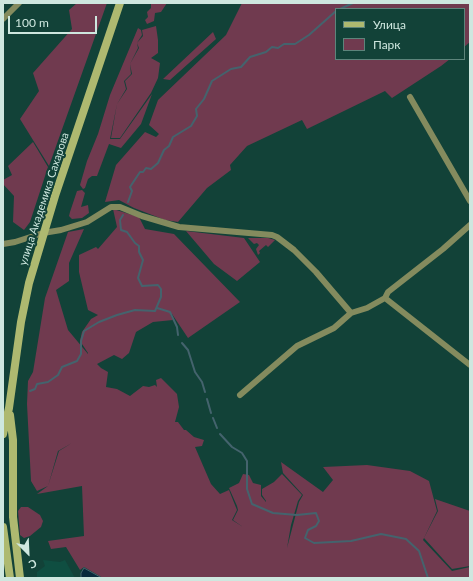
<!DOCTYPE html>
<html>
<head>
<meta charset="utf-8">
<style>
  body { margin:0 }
  #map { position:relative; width:473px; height:581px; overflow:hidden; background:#124238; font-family:Lato,sans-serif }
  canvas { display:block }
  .frame { position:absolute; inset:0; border:4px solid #cee7df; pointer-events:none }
  .legend { position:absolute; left:335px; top:8px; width:130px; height:52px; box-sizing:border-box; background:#124238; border:1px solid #5d847b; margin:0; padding:5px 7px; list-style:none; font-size:12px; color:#cee7df }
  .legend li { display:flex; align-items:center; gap:8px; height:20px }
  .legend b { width:20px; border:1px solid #5d847b }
  .north { position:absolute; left:8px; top:533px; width:40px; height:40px; -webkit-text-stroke:3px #124238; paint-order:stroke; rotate:156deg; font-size:11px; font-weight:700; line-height:16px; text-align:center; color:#cee7df }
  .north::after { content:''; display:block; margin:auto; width:14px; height:18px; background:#cee7df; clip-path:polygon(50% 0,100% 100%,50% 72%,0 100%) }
  .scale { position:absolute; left:8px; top:16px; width:89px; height:18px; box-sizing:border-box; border:2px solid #cee7df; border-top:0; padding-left:5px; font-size:12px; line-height:14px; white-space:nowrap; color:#cee7df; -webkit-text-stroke:3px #124238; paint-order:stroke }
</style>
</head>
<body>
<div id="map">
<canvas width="473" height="581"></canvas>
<div class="frame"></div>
<ul class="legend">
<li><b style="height:5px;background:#aeb970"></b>Улица</li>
<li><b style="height:11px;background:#703a4f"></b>Парк</li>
</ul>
<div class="north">С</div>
<div class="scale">100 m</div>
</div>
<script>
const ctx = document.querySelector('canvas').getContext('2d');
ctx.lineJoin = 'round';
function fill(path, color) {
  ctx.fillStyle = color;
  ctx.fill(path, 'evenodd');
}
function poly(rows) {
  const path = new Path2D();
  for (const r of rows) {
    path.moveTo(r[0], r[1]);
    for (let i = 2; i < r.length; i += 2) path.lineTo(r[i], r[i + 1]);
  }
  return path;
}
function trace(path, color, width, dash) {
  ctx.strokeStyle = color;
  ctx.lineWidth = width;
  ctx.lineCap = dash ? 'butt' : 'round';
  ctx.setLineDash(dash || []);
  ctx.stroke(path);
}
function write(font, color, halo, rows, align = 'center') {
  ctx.font = font + ' Lato,sans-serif';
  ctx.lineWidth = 4;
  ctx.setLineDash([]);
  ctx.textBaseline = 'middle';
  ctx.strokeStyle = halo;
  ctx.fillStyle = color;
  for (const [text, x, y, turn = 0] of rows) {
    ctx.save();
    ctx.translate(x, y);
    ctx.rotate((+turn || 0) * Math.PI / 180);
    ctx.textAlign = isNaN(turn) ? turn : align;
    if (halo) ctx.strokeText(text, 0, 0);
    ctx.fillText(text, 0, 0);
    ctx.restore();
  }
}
const built = poly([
  [43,560,60,562,65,560,75,578,37,578,37,572,45,566]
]);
const green = poly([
  [77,3,107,3,49,166,20,119,39,91,33,73,72,29,69,10],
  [151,3,167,3,161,12,155,13,154,21,147,24,145,20,148,17,147,12,151,8],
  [242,3,470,3,470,42,464,47,464,9,336,9,336,59,450,59,441,66,392,98,385,91,307,129,302,120,247,146,230,165,231,170,207,188,178,222,165,220,134,208,119,200,105,202,116,165,145,132,156,137,159,134,149,125,158,100,226,35],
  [156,26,158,40,158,53,151,58,160,63,158,78,151,93,120,138,111,138,117,104,127,89,125,81,132,74,130,64,131,74,124,81,126,89,117,104,110,139,120,139,152,94,141,124,121,148,109,144,97,176,92,176,88,179,85,188,83,189,80,185,87,161,98,134,110,95,138,28,141,30,142,35,137,43,138,48,130,64,139,48,137,43,143,36,142,30],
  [213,32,216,39,170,80,163,79],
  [33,142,48,167,30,222,24,230,13,222,14,196,3,184,3,180,12,175,8,166],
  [82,190,85,193,81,207,88,205,89,213,82,218,72,219,69,216,70,212,77,191],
  [113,209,139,217,145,229,174,234,240,302,188,338,172,314,170,314,173,320,153,322,136,332,129,353,122,359,114,355,97,364,101,368,108,372,106,387,117,389,130,396,143,386,149,387,155,385,157,387,156,380,161,378,177,394,179,407,175,422,178,422,184,430,186,430,194,437,204,440,202,446,195,447,211,484,220,494,229,490,237,510,232,520,243,527,233,520,238,510,237,506,229,488,239,483,243,474,249,475,253,483,261,485,261,496,266,502,266,501,262,495,262,489,274,482,282,474,302,495,298,501,291,525,287,548,299,502,303,495,283,473,281,462,323,492,333,480,323,467,367,465,410,471,429,481,437,511,423,540,452,571,470,567,470,578,103,578,84,567,80,570,66,547,51,549,48,541,84,536,82,486,37,494,48,486,59,451,72,443,58,451,48,486,37,491,31,481,27,404,28,381,33,372,45,298,68,232,84,229,69,263,69,281,56,290,68,330,88,354,88,336,88,353,80,341,82,332,91,319,98,315,88,310,79,272,79,255,96,247,98,249,117,227],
  [186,231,244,238,260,262,237,281,214,264],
  [248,238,268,238,275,240,268,247,266,245,259,251,260,253,258,255,256,249,259,245,257,243,254,244],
  [435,499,470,511,470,566,452,569,424,538,438,511],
  [21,507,28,507,40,515,43,521,41,527,30,536,24,538,20,535,18,511]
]);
const water = poly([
  [84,568,102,578,81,578,81,573,84,568]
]);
const stream = poly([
  [340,9,353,3],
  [128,202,132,191,130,187,140,172,143,172,146,168,151,169,158,163,164,150,169,146,173,137,191,126,197,116,196,109,204,99,212,81,231,69,241,67,250,57,266,52,272,47,278,48,284,44,295,44,309,35,336,11],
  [157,308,170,312,177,327,178,335],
  [182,343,188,350,195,372,202,382,205,392],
  [30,391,35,389,37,384,48,382,58,375,62,367,77,361,81,354,81,341,84,331,99,322,117,315,135,310,155,311,161,297,161,289,158,285,142,286,138,278,143,260,139,252,139,246,135,243,127,232,121,230,120,220,123,215],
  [207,399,211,413],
  [213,418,217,428],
  [220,434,232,447,242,453,247,461,247,489,252,504,273,513,297,515,316,513,319,521,316,526,308,530,305,538,314,543,351,541,381,534,406,539,419,551,428,578]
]);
const minor = poly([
  [3,19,19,3],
  [410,97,470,201],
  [470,225,443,249,388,292,385,298,470,365],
  [3,244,15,242,43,233,61,230,87,222,111,207,120,207,142,216,179,227,272,235,277,237,294,250,316,272,351,313],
  [240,395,297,346,334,328,351,313,367,308,385,298]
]);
const secondary = poly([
  [10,415,13,440,13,517,20,578],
  [3,434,9,408,21,322,29,283,55,196,120,3],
  [3,527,10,578]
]);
const streetNames = [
  ["улица Академика Сахарова",44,199,-72]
];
fill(built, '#0f4e41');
fill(green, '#703a4f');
fill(water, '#092a3c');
trace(water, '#44636d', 1);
trace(stream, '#44636d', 2);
trace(minor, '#848b5e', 6);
trace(secondary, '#aeb970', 8);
write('11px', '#cee7df', '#124238', streetNames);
</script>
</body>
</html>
